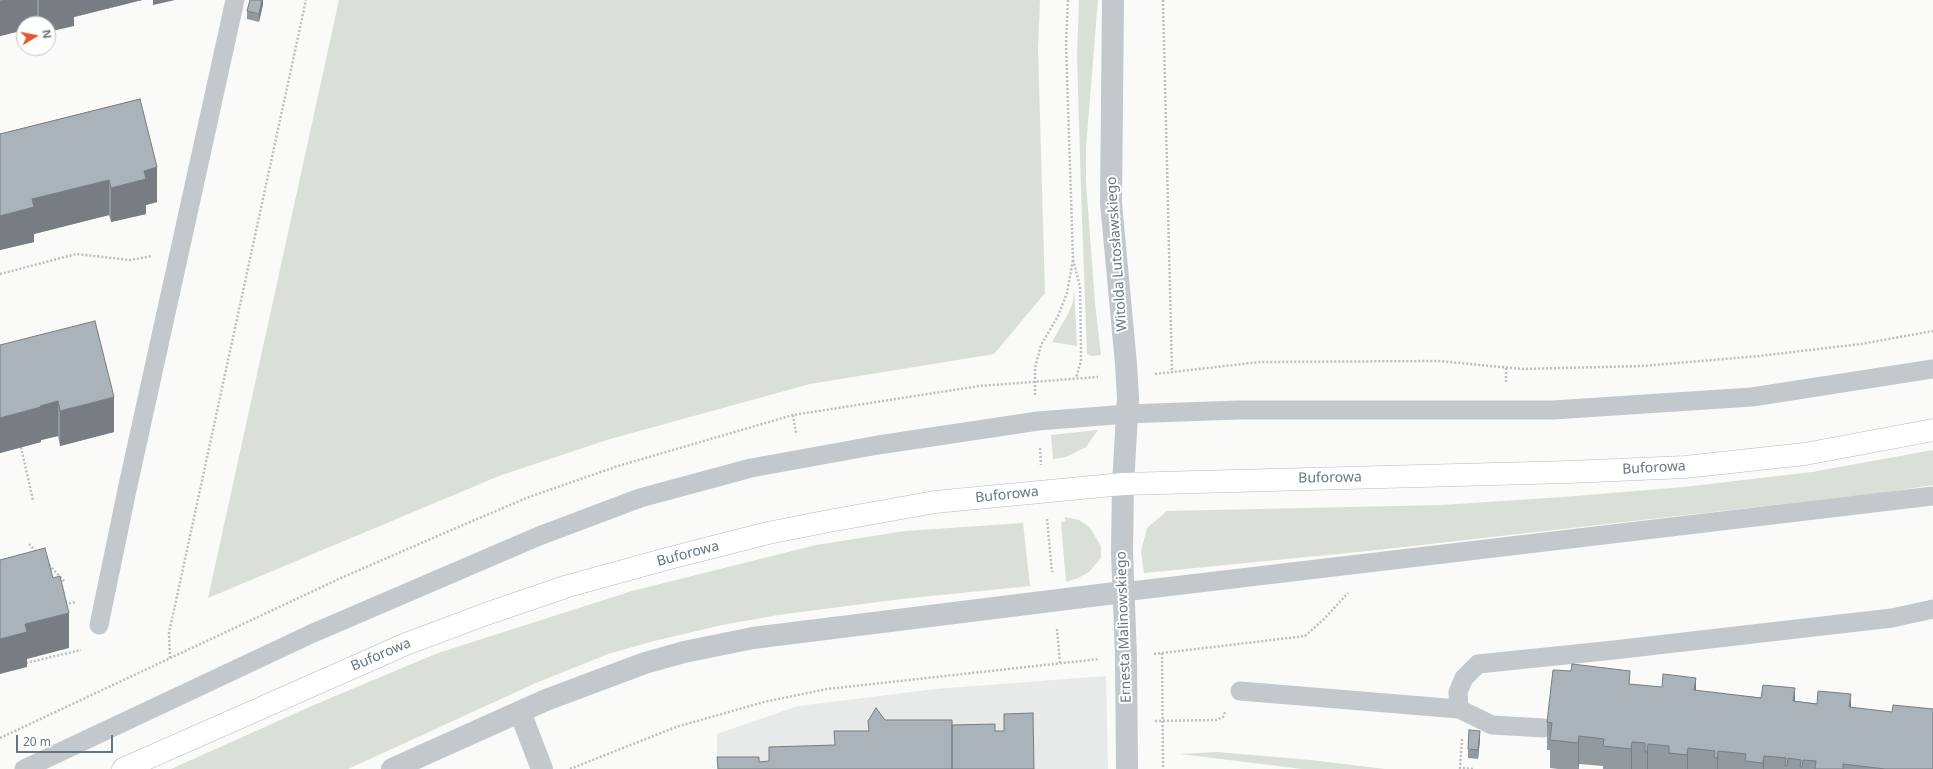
<!DOCTYPE html>
<html>
<head>
<meta charset="utf-8">
<style>
  body { margin:0 }
  #map { position:relative; width:1933px; height:769px; overflow:hidden; background:#fafaf8; font-family:"Noto Sans",sans-serif }
  canvas { display:block }
  .north { position:absolute; left:16px; top:16px; width:40px; height:40px; box-sizing:border-box; background:#fff; border:1px solid #c1c8cd; border-radius:50%; rotate:80deg; font-size:11px; font-weight:700; line-height:16px; text-align:center; color:#657683 }
  .north::after { content:''; display:block; margin:auto; width:14px; height:18px; background:#e4572e; clip-path:polygon(50% 0,100% 100%,50% 72%,0 100%) }
  .scale { position:absolute; left:16px; top:735px; width:97px; height:18px; box-sizing:border-box; border:2px solid #657683; border-top:0; padding-left:5px; font-size:12px; line-height:14px; white-space:nowrap; color:#657683; -webkit-text-stroke:3px #fff; paint-order:stroke }
</style>
</head>
<body>
<div id="map">
<canvas width="1933" height="769"></canvas>
<div class="north">N</div>
<div class="scale">20 m</div>
</div>
<script>
const ctx = document.querySelector('canvas').getContext('2d');
ctx.lineJoin = 'round';
function fill(path, color) {
  ctx.fillStyle = color;
  ctx.fill(path, 'evenodd');
}
function poly(rows) {
  const path = new Path2D();
  for (const r of rows) {
    path.moveTo(r[0], r[1]);
    for (let i = 2; i < r.length; i += 2) path.lineTo(r[i], r[i + 1]);
  }
  return path;
}
function trace(path, color, width, dash) {
  ctx.strokeStyle = color;
  ctx.lineWidth = width;
  ctx.lineCap = dash ? 'butt' : 'round';
  ctx.setLineDash(dash || []);
  ctx.stroke(path);
}
function write(font, color, halo, rows, align = 'center') {
  ctx.font = font + ' "Noto Sans",sans-serif';
  ctx.lineWidth = 4;
  ctx.setLineDash([]);
  ctx.textBaseline = 'middle';
  ctx.strokeStyle = halo;
  ctx.fillStyle = color;
  for (const [text, x, y, turn = 0] of rows) {
    ctx.save();
    ctx.translate(x, y);
    ctx.rotate((+turn || 0) * Math.PI / 180);
    ctx.textAlign = isNaN(turn) ? turn : align;
    if (halo) ctx.strokeText(text, 0, 0);
    ctx.fillText(text, 0, 0);
    ctx.restore();
  }
}
const built = poly([
  [1106,676,1108,769,717,769,717,734,798,706,935,689]
]);
const green = poly([
  [339,0,1040,0,1038,48,1045,293,994,354,810,384,610,439,499,476,208,598],
  [1079,0,1098,0,1086,147,1086,182,1095,303,1101,355,1091,356,1087,354,1081,190,1077,56],
  [1074,287,1077,346,1052,342,1069,312,1073,302],
  [1098,430,1086,447,1066,457,1053,459,1051,435],
  [1933,450,1933,485,1881,493,1368,551,1144,573,1141,551,1147,528,1167,511,1442,505,1563,497,1684,487,1812,472],
  [1065,517,1079,520,1090,528,1101,546,1101,558,1089,572,1078,578,1066,582,1061,522,1065,521],
  [1023,523,1030,586,901,599,778,615,722,625,654,641,608,654,538,682,348,769,171,769,314,705,438,653,632,591,816,545,905,531],
  [1217,752,1311,760,1385,769,1302,769,1180,754]
]);
const path = poly([
  [1068,0,1066,44,1073,259,1080,287,1081,346,1081,361,1076,378],
  [1163,0,1172,372],
  [0,274,76,254,130,260,152,256],
  [1506,368,1506,384],
  [1155,374,1260,362,1439,361,1522,369,1642,366,1759,356,1861,344,1933,331],
  [1035,395,1035,368,1041,345,1058,316,1067,293,1073,259],
  [793,415,796,433],
  [21,447,33,500],
  [1040,448,1041,465],
  [1047,519,1052,572],
  [29,544,37,553],
  [49,565,65,582],
  [65,604,76,602],
  [1057,629,1060,663],
  [1162,653,1163,769],
  [1154,654,1305,636,1324,619,1348,593],
  [170,658,169,633,306,0],
  [26,663,81,650],
  [1155,721,1216,720,1223,717,1225,712],
  [0,738,341,578,456,528,529,497,618,466,793,415,979,386,1098,377],
  [1462,739,1460,768,1473,769],
  [570,769,676,727,764,702,827,689,1099,659]
]);
const service = poly([
  [1123,592,1933,496],
  [99,625,127,490,235,0],
  [1240,691,1459,709],
  [1544,728,1492,725,1459,709,1458,692,1464,678,1478,664,1614,650,1892,618,1933,609],
  [24,769,311,634,539,536,640,498,751,468,878,445,1038,421,1127,414,1238,410,1553,410,1752,397,1933,369]
]);
const minor = poly([
  [1123,484,1122,552,1126,657,1127,769],
  [520,712,542,769],
  [392,769,546,700,645,663,684,652,753,638,1123,592]
]);
const tertiary = poly([
  [1113,0,1111,203,1126,364,1128,398,1123,484]
]);
const secondary = poly([
  [123,769,406,644,486,614,568,586,670,558,768,533,829,521,935,502,1123,484,1569,472,1685,467,1805,454,1933,430]
]);
const wall = poly([
  [0,0,142,0,74,17,74,26,48,24,24,24,24,30,0,36],
  [263,0,263,4,259,22,247,19,247,11],
  [140,99,157,202,146,205,146,214,111,222,109,215,34,234,34,242,0,250,0,134],
  [0,345,114,432,60,446,58,436,41,440,41,442,0,453],
  [1630,684,1851,707,1933,769,1603,769,1603,766,1579,764,1579,769,1558,769,1550,768,1550,750,1547,750,1547,722],
  [1480,739,1478,759,1468,758,1468,749]
]);
const shadedWall = poly([
  [3,0,37,0,37,24,24,24,24,30,0,36,0,1],
  [39,0,142,0,74,17,74,26,48,32,48,24,39,24],
  [153,0,175,0,153,5],
  [262,0,263,0,263,4,259,22,259,14],
  [157,167,157,202,146,205,146,214,111,222,111,188,144,171],
  [109,180,109,215,34,234,34,242,0,250,0,216,32,199],
  [114,397,114,432,60,446,60,411],
  [58,401,58,436,41,440,41,442,0,453,0,418,40,406],
  [69,613,69,648,27,659,27,667,0,674,0,639,25,624],
  [1696,678,1696,705,1694,690],
  [1795,688,1795,716,1793,701],
  [1851,694,1851,722,1849,707],
  [1480,731,1480,739,1478,759,1478,750],
  [1579,736,1579,764,1578,769,1578,743],
  [1632,742,1632,769,1631,769,1631,749],
  [1648,744,1648,769,1647,769,1647,752],
  [1688,748,1688,769,1687,769,1687,755],
  [1718,751,1718,769,1717,769,1717,758],
  [1764,756,1764,769,1763,769,1763,763]
]);
const building = poly([
  [250,0,262,0,259,14,247,11,250,0],
  [140,99,157,167,144,171,146,179,111,188,109,180,32,199,34,207,0,216,0,134,140,99],
  [95,321,114,397,60,411,58,401,40,406,41,407,0,418,0,345,95,321],
  [45,548,53,578,60,576,69,613,25,624,27,632,0,639,0,560,45,548],
  [1572,664,1630,671,1629,684,1662,687,1663,674,1696,678,1694,690,1761,698,1763,685,1795,688,1793,701,1817,704,1818,691,1851,694,1849,707,1892,712,1893,705,1933,709,1933,769,1885,769,1843,764,1843,769,1815,769,1816,761,1803,760,1802,767,1800,767,1801,760,1788,758,1787,766,1785,766,1786,758,1764,756,1763,763,1745,761,1746,754,1718,751,1717,758,1714,758,1715,751,1688,748,1687,755,1669,753,1669,746,1648,744,1647,752,1645,752,1645,743,1632,742,1631,749,1603,746,1604,739,1579,736,1578,743,1550,740,1552,723,1547,722,1553,670,1571,671,1572,664],
  [876,708,885,720,952,720,952,769,718,769,717,757,759,757,759,762,769,761,769,747,835,745,834,731,869,731,868,721,876,708],
  [1033,713,1034,769,952,769,952,725,995,724,995,731,1004,731,1004,714,1033,713],
  [1469,730,1480,731,1478,750,1468,749,1469,730]
]);
const streetNames = [
  ["Witolda Lutosławskiego",1117,254,-94],
  ["Buforowa",1654,468,-3],
  ["Buforowa",1330,478,-1],
  ["Buforowa",1007,495,-6],
  ["Buforowa",688,554,-15],
  ["Ernesta Malinowskiego",1124,627,-92],
  ["Buforowa",381,655,-23]
];
fill(built, '#e8e9e9');
fill(green, '#dadfd7');
trace(secondary, '#b3babf', 23);
trace(path, '#bbbfc2', 2.5, [2, 2]);
trace(service, '#c3c8cc', 19);
trace(minor, '#c3c8cc', 22);
trace(tertiary, '#c3c8cc', 22);
trace(secondary, '#fff', 22);
fill(wall, '#929a9f');
fill(shadedWall, '#777d82');
fill(building, '#aab3b9');
trace(building, '#777d82', 1);
write('14px', '#657683', '#fff', streetNames);
</script>
</body>
</html>
